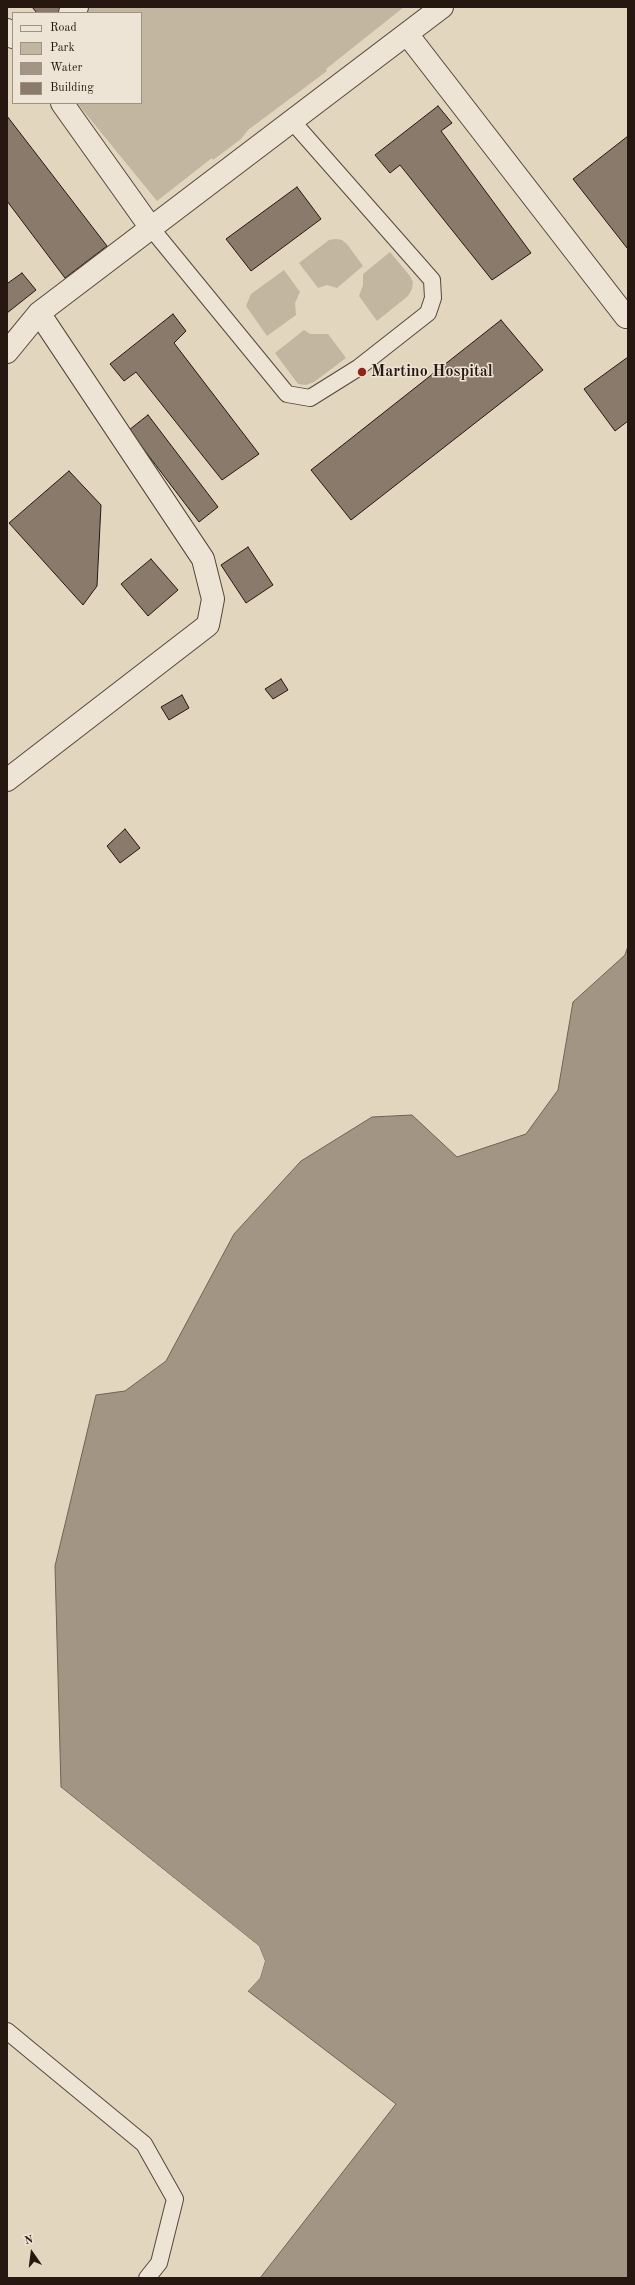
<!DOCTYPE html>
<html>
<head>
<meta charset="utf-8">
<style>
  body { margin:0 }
  #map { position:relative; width:635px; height:2285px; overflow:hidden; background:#e3d6be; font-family:"Old Standard TT",serif }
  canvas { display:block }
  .frame { position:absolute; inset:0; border:8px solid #271711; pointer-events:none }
  .legend { position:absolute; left:12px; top:12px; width:130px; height:92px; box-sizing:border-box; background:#ede4d5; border:1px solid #9e9287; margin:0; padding:5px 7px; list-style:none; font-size:12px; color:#271711 }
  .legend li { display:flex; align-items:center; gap:8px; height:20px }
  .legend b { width:20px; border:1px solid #9e9287 }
  .north { position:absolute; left:12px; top:2233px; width:40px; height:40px; -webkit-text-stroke:3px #ede4d5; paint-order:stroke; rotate:346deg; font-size:11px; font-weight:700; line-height:16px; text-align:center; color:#271711 }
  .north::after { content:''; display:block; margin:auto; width:14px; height:18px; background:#271711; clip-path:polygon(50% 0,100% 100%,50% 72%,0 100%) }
</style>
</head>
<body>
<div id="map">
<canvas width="635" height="2285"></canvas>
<div class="frame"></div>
<ul class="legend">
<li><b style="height:5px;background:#ede4d5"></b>Road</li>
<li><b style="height:11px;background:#c3b6a1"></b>Park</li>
<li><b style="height:11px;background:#a39583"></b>Water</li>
<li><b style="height:11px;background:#897a6b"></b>Building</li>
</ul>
<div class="north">N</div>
</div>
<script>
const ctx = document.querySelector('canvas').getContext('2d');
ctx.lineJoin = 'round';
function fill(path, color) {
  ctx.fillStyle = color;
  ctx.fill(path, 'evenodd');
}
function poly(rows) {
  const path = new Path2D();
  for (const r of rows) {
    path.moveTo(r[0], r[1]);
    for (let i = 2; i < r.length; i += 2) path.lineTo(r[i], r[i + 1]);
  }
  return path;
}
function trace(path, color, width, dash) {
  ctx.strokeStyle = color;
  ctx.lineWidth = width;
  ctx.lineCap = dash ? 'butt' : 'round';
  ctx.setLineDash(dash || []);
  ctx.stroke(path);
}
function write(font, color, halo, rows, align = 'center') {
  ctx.font = font + ' "Old Standard TT",serif';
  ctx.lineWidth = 3;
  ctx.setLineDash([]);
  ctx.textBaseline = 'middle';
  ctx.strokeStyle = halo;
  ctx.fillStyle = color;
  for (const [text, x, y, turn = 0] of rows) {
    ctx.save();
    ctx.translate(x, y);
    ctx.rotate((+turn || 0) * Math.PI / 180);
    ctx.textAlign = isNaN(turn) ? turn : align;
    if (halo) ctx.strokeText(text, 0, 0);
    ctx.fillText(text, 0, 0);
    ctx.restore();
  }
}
const green = poly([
  [89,7,404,7,326,69,327,71,248,130,241,139,213,160,212,158,157,201,77,103,141,103,141,13,81,13],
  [336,239,342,240,347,244,363,266,337,288,327,285,318,288,299,263,329,240],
  [390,252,410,276,413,282,412,289,408,296,377,321,359,296,363,285,363,274],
  [284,270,300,292,295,303,296,315,267,336,246,306,251,294],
  [304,330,310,334,328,334,346,358,314,382,306,385,298,384,275,353]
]);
const water = poly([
  [628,946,628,2278,260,2278,396,2104,248,1991,260,1978,265,1961,259,1946,61,1787,55,1566,96,1395,125,1391,166,1361,234,1234,301,1161,372,1117,412,1115,457,1157,526,1134,558,1090,573,1002,625,955,628,946]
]);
const pier = poly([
  [59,1786,259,1946,265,1961,260,1978,248,1991,246,1989,258,1977,263,1961,257,1947,59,1789]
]);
const building = poly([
  [32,7,71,7,63,13,37,13,32,7],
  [438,106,452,123,441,131,531,253,492,280,400,165,390,173,375,155,438,106],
  [7,116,107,246,65,278,7,201,7,116],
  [628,136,628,247,627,248,573,179,628,136],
  [297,187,321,219,251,271,226,239,297,187],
  [22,273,36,290,7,313,7,282,8,283,22,273],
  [173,314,186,331,174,343,259,454,222,480,136,372,124,381,110,364,173,314],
  [501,320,543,370,351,520,311,470,501,320],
  [628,357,628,421,615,431,584,389,628,357],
  [148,415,218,507,199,522,129,430,148,415],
  [69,471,101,505,97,586,83,605,9,523,69,471],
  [248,547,273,585,246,603,221,565,248,547],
  [151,559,178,590,148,616,121,584,151,559],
  [281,679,288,690,273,699,265,689,281,679],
  [182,695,189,708,169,720,161,707,182,695],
  [125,829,140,848,120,863,107,846,125,829]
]);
const lane = poly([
  [151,228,287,394,310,398,358,368,428,313,433,298,432,280,292,121],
  [7,2031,144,2144,175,2199,159,2263,147,2278]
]);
const street = poly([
  [70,13,77,7],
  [7,30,13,37],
  [407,34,626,317],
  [62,103,151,228],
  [7,352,39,313,442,7],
  [7,780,208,625,213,599,203,559,39,313]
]);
const markers = [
  [362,372,5,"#8f2418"]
];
const poiNames = [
  ["Martino Hospital",371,372]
];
fill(green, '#c3b6a1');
fill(water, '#a39583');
trace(water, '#716355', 1);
fill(pier, '#e3d6be');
fill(building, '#897a6b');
trace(building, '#271711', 1);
trace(lane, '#56473c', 18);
trace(street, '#56473c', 24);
trace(lane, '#ede4d5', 16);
trace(street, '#ede4d5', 22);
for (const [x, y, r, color] of markers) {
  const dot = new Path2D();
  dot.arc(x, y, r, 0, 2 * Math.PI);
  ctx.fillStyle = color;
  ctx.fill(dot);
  trace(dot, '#ede4d5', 1.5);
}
write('bold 16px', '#271711', '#ede4d5', poiNames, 'left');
</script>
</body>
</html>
